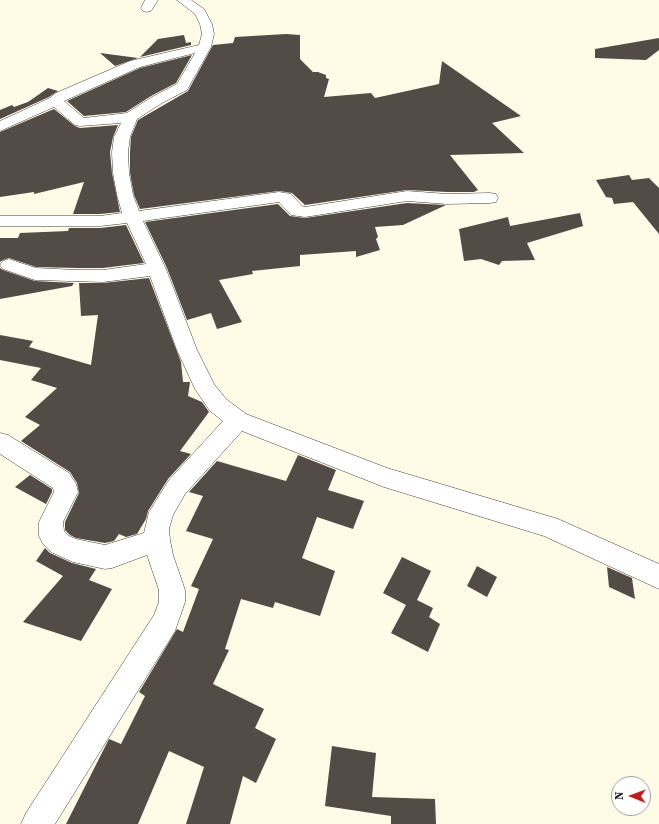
<!DOCTYPE html>
<html>
<head>
<meta charset="utf-8">
<style>
  body { margin:0 }
  #map { position:relative; width:659px; height:824px; overflow:hidden; background:#fffbe7; font-family:"Source Serif 4",serif }
  canvas { display:block }
  .north { position:absolute; left:611px; top:776px; width:40px; height:40px; box-sizing:border-box; background:#fff; border:1px solid #9d9d9d; border-radius:50%; rotate:271deg; font-size:11px; font-weight:700; line-height:16px; text-align:center; color:#0a0a0a }
  .north::after { content:''; display:block; margin:auto; width:14px; height:18px; background:#c01b1c; clip-path:polygon(50% 0,100% 100%,50% 72%,0 100%) }
</style>
</head>
<body>
<div id="map">
<canvas width="659" height="824"></canvas>
<div class="north">N</div>
</div>
<script>
const ctx = document.querySelector('canvas').getContext('2d');
ctx.lineJoin = 'round';
function fill(path, color) {
  ctx.fillStyle = color;
  ctx.fill(path, 'evenodd');
}
function poly(rows) {
  const path = new Path2D();
  for (const r of rows) {
    path.moveTo(r[0], r[1]);
    for (let i = 2; i < r.length; i += 2) path.lineTo(r[i], r[i + 1]);
  }
  return path;
}
function trace(path, color, width, dash) {
  ctx.strokeStyle = color;
  ctx.lineWidth = width;
  ctx.lineCap = dash ? 'butt' : 'round';
  ctx.setLineDash(dash || []);
  ctx.stroke(path);
}
const building = poly([
  [286,34,300,35,300,59,313,72,318,72,326,75,326,78,329,79,324,97,371,93,375,98,439,84,442,61,521,116,492,123,524,153,450,155,478,190,474,192,447,192,407,190,305,205,292,193,279,191,140,209,134,195,130,173,130,152,131,137,138,120,188,91,213,45,233,43,235,37],
  [184,35,186,43,191,42,191,45,140,57,158,39],
  [659,38,659,50,646,60,595,58,595,49],
  [100,53,138,58,115,66],
  [192,55,176,83,151,96,126,112,84,116,67,101,140,68],
  [48,88,58,91,49,97,0,119,0,110,12,105,14,107,28,102],
  [54,109,75,126,80,128,118,125,113,137,110,152,112,173,120,212,100,214,73,214,84,182,34,194,34,192,0,197,0,132],
  [629,175,632,180,649,178,659,188,659,234,633,202,614,204,612,198,606,197,596,180],
  [407,203,446,205,403,225,375,227,378,237,376,239,380,250,356,257,356,251,300,255,300,266,252,271,253,274,219,280,242,322,217,329,211,313,187,320,167,268,145,222,278,204,290,216,305,218],
  [580,213,583,226,527,243,535,260,502,261,499,265,481,259,464,261,459,229,508,217,510,226],
  [126,225,144,263,103,268,77,268,36,267,9,258,3,260,0,262,0,238,18,238,20,233,68,231,69,228,100,228],
  [0,268,3,270,35,281,74,283,72,286,0,299],
  [149,278,181,362,183,382,190,382,188,396,202,402,209,412,180,451,191,454,168,479,148,511,146,519,137,534,126,537,119,534,114,541,105,543,76,538,70,535,65,530,65,522,79,493,77,483,70,472,21,441,40,425,25,417,57,388,31,380,41,368,0,360,0,335,33,341,29,347,91,365,98,315,81,316,79,283,103,283],
  [298,455,336,470,328,490,364,501,353,529,317,517,302,558,335,571,320,616,275,602,273,608,241,599,225,649,229,650,213,684,264,709,255,728,276,739,256,783,243,776,230,824,186,824,204,767,169,751,138,824,66,824,109,739,121,744,145,696,139,692,177,629,183,632,199,589,191,586,213,539,186,531,203,496,189,492,217,461,286,481],
  [30,475,52,489,52,492,46,504,15,487],
  [45,548,50,553,72,563,96,569,89,580,112,589,81,641,23,622,63,576,36,561],
  [402,557,431,571,417,600,433,608,429,617,440,624,428,652,391,633,406,605,383,593],
  [477,566,497,577,487,597,467,586],
  [607,567,632,578,635,599,609,587],
  [332,746,376,753,372,797,435,799,436,824,391,824,391,816,325,806]
]);
const minor = poly([
  [145,0,158,0,151,11,147,12,143,11,141,8,145,0],
  [177,0,191,0,204,9,212,24,214,34,211,47,187,90,162,103,137,119,130,137,128,152,129,173,133,195,139,211,279,192,291,194,302,206,305,207,407,191,447,194,490,193,496,194,498,198,496,202,490,203,447,204,407,201,305,217,291,215,279,202,143,221,166,269,197,350,214,384,226,399,246,414,387,468,558,519,659,564,659,589,544,536,384,487,242,431,185,494,173,515,169,529,170,540,173,555,185,590,185,602,175,631,55,824,21,824,26,813,154,615,159,602,159,590,147,555,112,568,105,569,73,562,51,552,43,544,39,536,39,522,54,492,53,488,0,454,0,433,8,435,69,473,76,484,78,492,63,522,64,531,69,536,76,539,105,545,144,533,149,512,169,480,223,421,210,411,195,389,177,350,150,276,103,282,35,280,3,269,0,265,3,261,9,259,36,268,77,270,103,270,146,264,127,223,100,226,0,226,0,216,100,216,122,213,117,195,113,173,112,152,114,137,121,123,80,126,75,125,54,107,0,131,0,121,50,98,56,93,130,61,199,45,202,34,200,24,195,14,177,0],
  [195,53,177,84,152,97,127,113,84,118,64,101,140,67,195,53]
]);
fill(building, '#534b46');
trace(minor, '#3d3d3d', 1);
fill(minor, '#fff');
</script>
</body>
</html>
